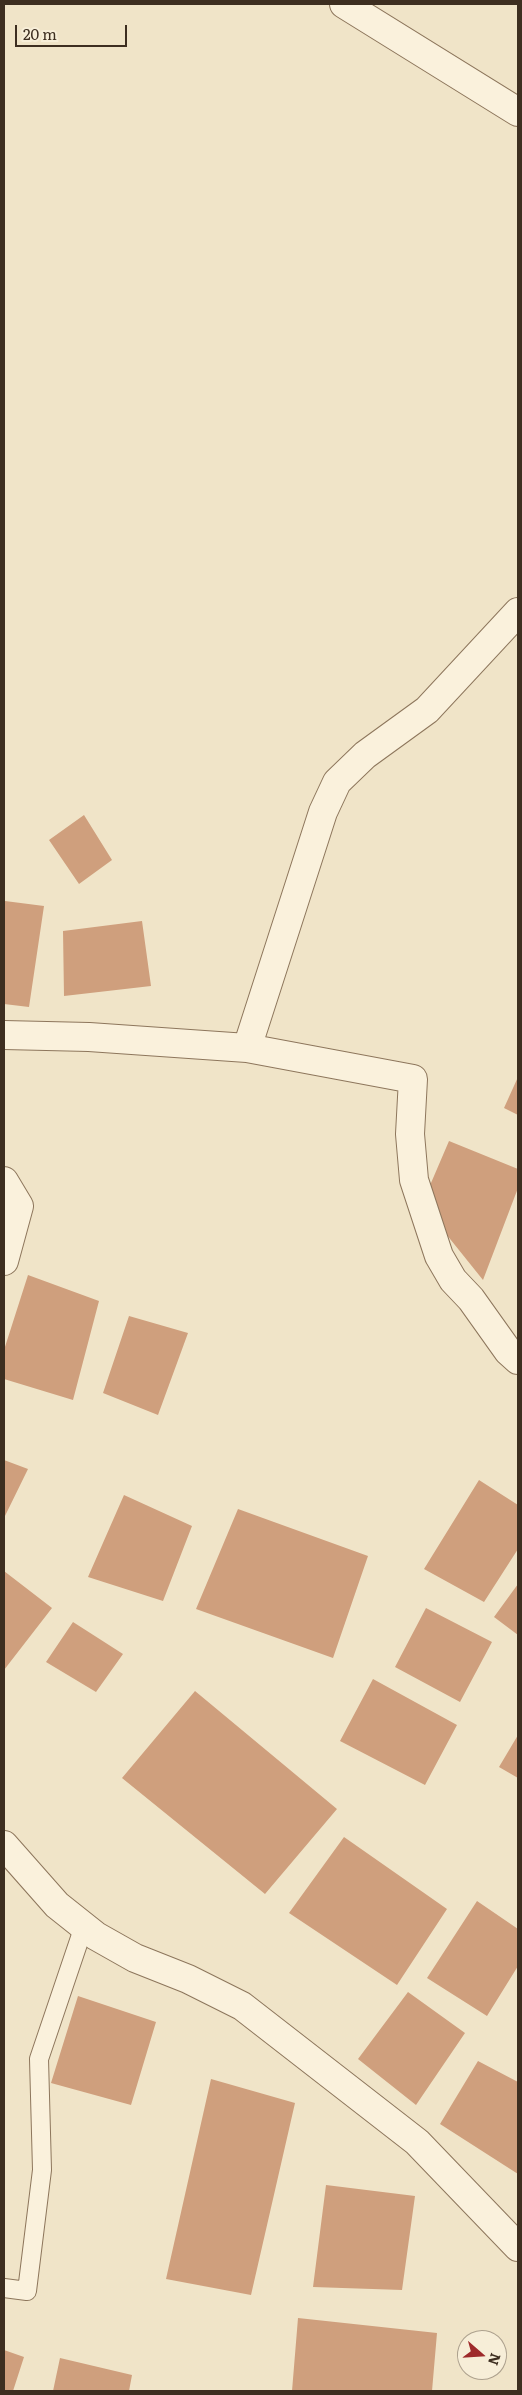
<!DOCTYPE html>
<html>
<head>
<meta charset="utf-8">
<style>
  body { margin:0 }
  #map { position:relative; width:522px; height:2395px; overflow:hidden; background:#f0e4c8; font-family:Literata,serif }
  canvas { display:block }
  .frame { position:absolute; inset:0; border:5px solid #3d2e20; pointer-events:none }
  .north { position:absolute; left:457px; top:2330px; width:50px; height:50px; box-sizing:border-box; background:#f7eed8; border:1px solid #ada18e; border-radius:50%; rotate:109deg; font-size:14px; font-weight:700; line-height:20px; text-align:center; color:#3d2e20 }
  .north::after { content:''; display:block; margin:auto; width:18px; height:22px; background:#9e2a2b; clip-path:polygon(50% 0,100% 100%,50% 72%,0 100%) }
  .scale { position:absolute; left:15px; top:25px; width:112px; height:22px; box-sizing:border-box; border:2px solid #3d2e20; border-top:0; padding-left:6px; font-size:15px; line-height:18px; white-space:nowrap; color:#3d2e20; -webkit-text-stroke:4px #f7eed8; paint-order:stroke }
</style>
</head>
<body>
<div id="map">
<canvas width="522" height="2395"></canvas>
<div class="frame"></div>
<div class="north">N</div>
<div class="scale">20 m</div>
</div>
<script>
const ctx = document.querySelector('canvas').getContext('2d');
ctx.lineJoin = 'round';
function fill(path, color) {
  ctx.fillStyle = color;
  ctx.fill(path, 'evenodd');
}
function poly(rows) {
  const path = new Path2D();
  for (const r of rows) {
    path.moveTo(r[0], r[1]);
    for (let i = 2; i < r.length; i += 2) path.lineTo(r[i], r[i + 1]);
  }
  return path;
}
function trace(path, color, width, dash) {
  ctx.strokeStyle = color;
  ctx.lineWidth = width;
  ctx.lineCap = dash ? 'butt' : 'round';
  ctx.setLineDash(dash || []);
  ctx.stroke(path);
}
const building = poly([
  [84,815,112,860,79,884,49,840],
  [5,901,44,906,29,1007,4,1004],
  [142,921,151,986,64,996,63,931],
  [518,1077,518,1115,504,1108],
  [449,1141,518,1169,518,1188,483,1280,422,1204],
  [28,1275,99,1301,73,1400,4,1379,4,1350],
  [129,1316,188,1333,158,1415,103,1393],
  [4,1460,28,1469,4,1518],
  [479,1480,518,1505,518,1549,484,1602,424,1569],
  [124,1495,192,1526,163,1601,88,1577],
  [238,1509,368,1556,333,1658,196,1609],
  [4,1571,52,1608,4,1670],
  [518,1584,518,1635,494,1617],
  [426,1608,492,1642,460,1702,395,1667],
  [73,1622,123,1654,96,1692,46,1662],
  [373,1679,457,1725,425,1785,340,1741],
  [195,1691,337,1809,265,1894,122,1778],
  [518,1735,518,1778,499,1767],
  [344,1837,447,1909,397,1985,289,1913],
  [477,1901,518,1929,518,1966,487,2016,427,1978],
  [408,1992,465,2033,416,2105,358,2059],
  [78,1996,156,2022,131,2105,51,2083],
  [478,2061,518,2082,518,2174,440,2124],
  [211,2079,295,2103,251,2295,166,2279],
  [326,2185,415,2196,402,2290,313,2287],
  [298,2318,437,2333,432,2391,292,2391],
  [4,2350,24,2357,13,2391,4,2391],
  [60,2358,132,2375,129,2391,53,2391]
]);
const service = poly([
  [4,2288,27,2291,42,2170,39,2059,84,1926]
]);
const minor = poly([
  [344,4,518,112],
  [4,1035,89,1037,247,1048,413,1079,410,1134,414,1180,439,1256,453,1280,471,1299,508,1351,518,1360],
  [247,1048,323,812,337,782,365,755,427,710,518,612],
  [4,1181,19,1206,4,1261]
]);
const tertiary = poly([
  [4,1845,57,1905,96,1936,135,1958,188,1979,242,2006,417,2142,518,2247]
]);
fill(building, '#cf9f7d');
trace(service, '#8d765c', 20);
trace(minor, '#8d765c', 30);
trace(tertiary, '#8d765c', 30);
trace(service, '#faf1dc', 18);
trace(minor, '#faf1dc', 28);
trace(tertiary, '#faf1dc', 28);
</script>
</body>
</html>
